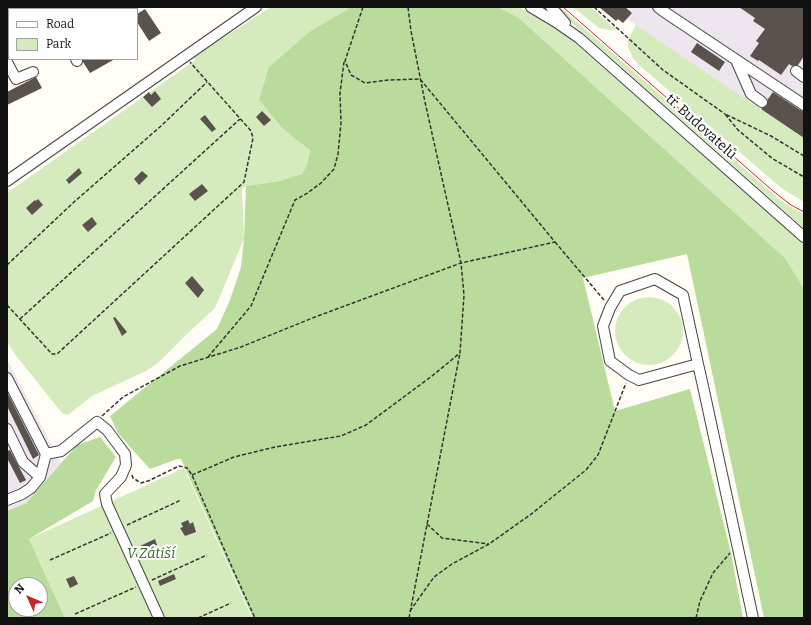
<!DOCTYPE html>
<html>
<head>
<meta charset="utf-8">
<style>
  body { margin:0 }
  #map { position:relative; width:811px; height:625px; overflow:hidden; background:#fffdf5; font-family:Bitter,serif }
  canvas { display:block }
  .frame { position:absolute; inset:0; border:8px solid #111; pointer-events:none }
  .legend { position:absolute; left:8px; top:8px; width:130px; height:52px; box-sizing:border-box; background:#fff; border:1px solid #a0a0a0; margin:0; padding:5px 7px; list-style:none; font-size:12px; color:#111 }
  .legend li { display:flex; align-items:center; gap:8px; height:20px }
  .legend b { width:20px; border:1px solid #a0a0a0 }
  .north { position:absolute; left:8px; top:577px; width:40px; height:40px; box-sizing:border-box; background:#fff; border:1px solid #a0a0a0; border-radius:50%; rotate:314deg; font-size:11px; font-weight:700; line-height:16px; text-align:center; color:#111 }
  .north::after { content:''; display:block; margin:auto; width:14px; height:18px; background:#c4262e; clip-path:polygon(50% 0,100% 100%,50% 72%,0 100%) }
</style>
</head>
<body>
<div id="map">
<canvas width="811" height="625"></canvas>
<div class="frame"></div>
<ul class="legend">
<li><b style="height:5px;background:#fff"></b>Road</li>
<li><b style="height:11px;background:#d5ebbd"></b>Park</li>
</ul>
<div class="north">N</div>
</div>
<script>
const ctx = document.querySelector('canvas').getContext('2d');
ctx.lineJoin = 'round';
function fill(path, color) {
  ctx.fillStyle = color;
  ctx.fill(path, 'evenodd');
}
function poly(rows) {
  const path = new Path2D();
  for (const r of rows) {
    if (r.length === 3) {
      path.moveTo(r[0] + r[2], r[1]);
      path.arc(r[0], r[1], r[2], 0, 2 * Math.PI);
      continue;
    }
    path.moveTo(r[0], r[1]);
    for (let i = 2; i < r.length; i += 2) path.lineTo(r[i], r[i + 1]);
  }
  return path;
}
function trace(path, color, width, dash) {
  ctx.strokeStyle = color;
  ctx.lineWidth = width;
  ctx.lineCap = dash ? 'butt' : 'round';
  ctx.setLineDash(dash || []);
  ctx.stroke(path);
}
function write(font, color, halo, rows, align = 'center') {
  ctx.font = font + ' Bitter,serif';
  ctx.lineWidth = 4;
  ctx.setLineDash([]);
  ctx.textBaseline = 'middle';
  ctx.strokeStyle = halo;
  ctx.fillStyle = color;
  for (const [text, x, y, turn = 0] of rows) {
    ctx.save();
    ctx.translate(x, y);
    ctx.rotate((+turn || 0) * Math.PI / 180);
    ctx.textAlign = isNaN(turn) ? turn : align;
    if (halo) ctx.strokeText(text, 0, 0);
    ctx.fillText(text, 0, 0);
    ctx.restore();
  }
}
const industrial = poly([
  [599,7,804,7,804,138,627,19,623,23,618,19,616,21],
  [7,359,61,463,26,503,7,511]
]);
const green = poly([
  [271,7,347,7,348,9,312,30,259,100,283,129,310,149,307,164,302,174,279,181,246,186,242,189,244,239,215,308,189,332,158,363,146,371,92,396,68,415,62,413,17,357,7,342,7,193,191,63,194,61,195,56],
  [498,7,519,7,552,26,575,43,804,244,804,289,785,258,519,18],
  [556,7,560,7,778,198,786,204,804,214,804,228,608,55,569,21],
  [573,7,591,7,615,29,610,30,599,28],
  [636,25,804,138,804,202,780,187,638,64,633,58,628,47,628,40],
  [649,331,34],
  [184,468,252,618,65,618,29,539]
]);
const forest = poly([
  [347,7,498,7,519,18,785,258,804,289,804,618,764,618,687,254,583,278,615,411,690,389,731,553,743,618,253,618,181,459,177,459,150,469,130,447,118,433,110,416,217,329,230,300,241,267,244,239,246,186,279,181,302,174,307,164,310,150,283,129,259,100,269,67,312,30,348,9],
  [100,437,116,457,96,490,93,501,29,539,65,618,7,618,7,511,26,503,77,445],
  [16,585,40,585,40,609,16,609]
]);
const building = poly([
  [599,7,625,7,632,13,623,23,618,19,616,21],
  [739,7,804,7,804,56,798,65,792,66,789,64,781,75,759,60,758,61,750,56,759,43,756,41,765,29,753,21,755,18],
  [145,9,161,33,149,41,137,22,137,14],
  [697,43,725,62,719,71,691,52],
  [83,59,115,59,90,73,83,62],
  [36,77,42,88,7,105,7,92],
  [155,91,161,99,152,107,143,97,149,92,151,95],
  [773,92,800,110,804,111,804,138,761,109,767,105,768,99],
  [262,111,271,120,264,126,256,117],
  [205,115,216,129,212,132,200,119],
  [79,168,82,173,69,184,66,180],
  [142,171,148,176,139,185,134,179],
  [202,184,208,191,195,201,189,194],
  [38,199,43,205,32,215,26,208,35,200,36,201],
  [92,217,97,224,88,232,82,225],
  [192,276,204,290,198,298,185,283],
  [115,317,127,332,122,336,113,318],
  [7,392,39,455,33,459,7,406],
  [10,450,26,480,20,483,7,458,7,451],
  [188,520,190,524,193,522,196,532,185,536,180,528,183,527,181,523],
  [155,539,157,545,142,551,140,546],
  [174,574,176,579,160,586,158,581],
  [74,576,78,584,70,588,66,579]
]);
const path = poly([
  [594,7,663,70,725,114],
  [804,156,771,136,725,114,738,130,773,159,804,177],
  [555,242,604,300],
  [7,265,74,202,161,126,207,82],
  [7,305,52,354,57,354,244,182,253,138,251,131,190,62],
  [20,319,240,119],
  [208,357,251,306,295,200,306,194,321,183,334,169,338,154,341,123,340,93,344,62],
  [102,416,123,397,180,366,241,347,315,317,461,263,555,242,420,79,389,80,365,83,351,75,345,61,363,7],
  [132,475,133,478,141,483,148,481,179,466,187,468,192,475,231,565,255,618],
  [192,475,234,457,275,447,341,436,366,425,432,376,460,353,464,295,461,263,425,102,411,31,408,7],
  [427,524,442,538,489,544],
  [127,525,181,500],
  [50,560,111,533],
  [152,580,207,555],
  [410,611,434,577,452,564,489,544,530,515,586,470,598,455,626,383],
  [75,614,136,587],
  [198,618,231,603],
  [409,618,460,353],
  [696,618,700,601,713,573,730,553]
]);
const minor = poly([
  [43,7,44,9],
  [531,7,556,22,579,38,804,237],
  [551,7,565,23],
  [658,7,663,11,804,105],
  [76,59,77,61],
  [736,60,751,94,762,102],
  [7,62,16,79,33,72],
  [796,71,804,77],
  [7,181,256,7],
  [698,364,639,380,629,375,610,361,603,326,610,308,620,291,655,279,683,295,698,364,703,386,753,618],
  [7,378,46,454,61,451,97,422,107,430,125,454,126,465,121,477,105,494,107,504,159,618],
  [7,429,23,462,40,477],
  [7,500,22,494,31,488,40,477,46,454]
]);
const tram = poly([
  [563,7,773,191,791,205,804,212]
]);
const streetNames = [
  ["tř. Budovatelů",701,127,42]
];
const parkNames = [
  ["V Zátiší",151,554]
];
fill(industrial, '#eee6ef');
fill(green, '#d5ebbd');
fill(forest, '#b9dc9c');
fill(building, '#5a524d');
trace(minor, '#444', 12);
trace(path, '#333', 1.5, [4, 2]);
trace(minor, '#fff', 10);
trace(tram, '#c4262e', 1);
write('14px', '#111', '#fff', streetNames);
write('italic 14px', '#2f6b1f', '#fff', parkNames);
</script>
</body>
</html>
